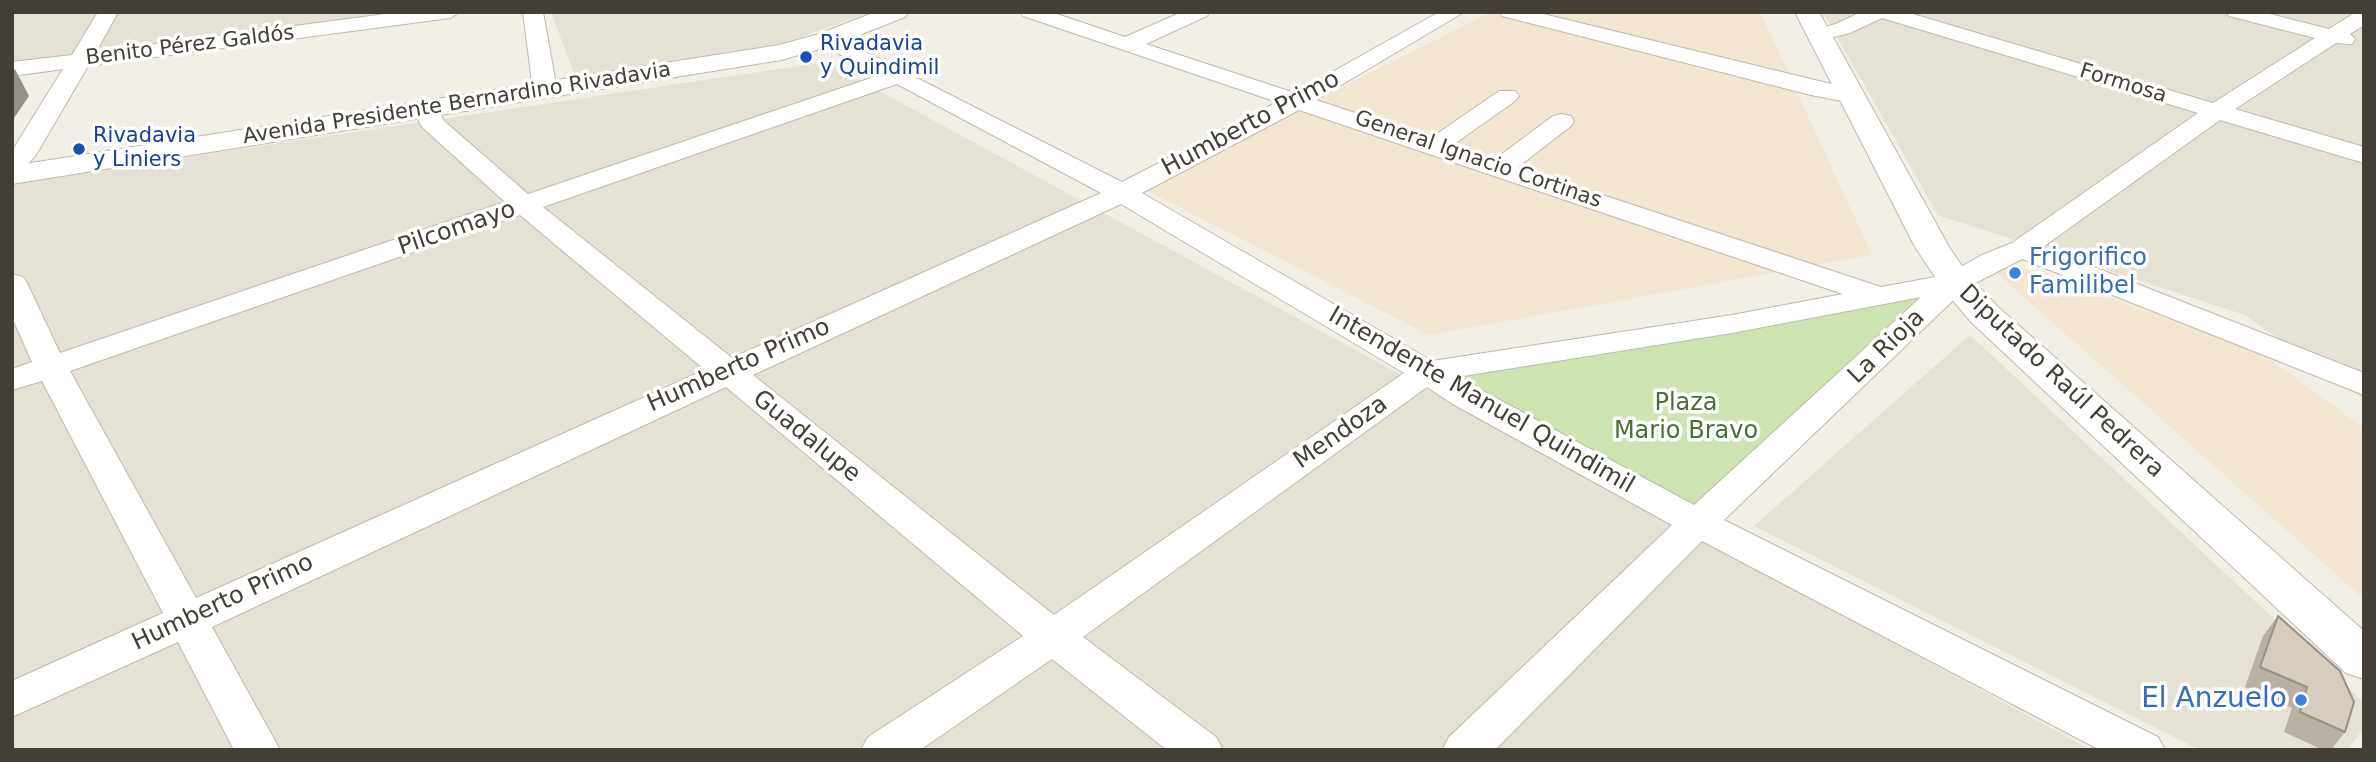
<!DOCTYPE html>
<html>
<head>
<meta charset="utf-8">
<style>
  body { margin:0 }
  #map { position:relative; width:2376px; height:762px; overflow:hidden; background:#f2efe6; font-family:"DejaVu Sans",sans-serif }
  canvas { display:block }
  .frame { position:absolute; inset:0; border:14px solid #443f36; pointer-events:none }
</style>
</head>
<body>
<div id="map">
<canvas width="2376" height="762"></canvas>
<div class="frame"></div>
</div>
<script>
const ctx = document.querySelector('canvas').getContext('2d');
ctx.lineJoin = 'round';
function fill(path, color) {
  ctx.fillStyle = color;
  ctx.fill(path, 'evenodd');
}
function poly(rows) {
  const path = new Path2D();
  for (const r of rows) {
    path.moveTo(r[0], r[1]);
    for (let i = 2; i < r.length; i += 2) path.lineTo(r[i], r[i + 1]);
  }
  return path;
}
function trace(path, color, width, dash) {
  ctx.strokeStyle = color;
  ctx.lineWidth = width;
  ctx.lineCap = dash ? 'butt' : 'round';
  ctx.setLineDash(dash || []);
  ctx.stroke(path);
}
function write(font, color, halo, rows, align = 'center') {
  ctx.font = font + ' "DejaVu Sans",sans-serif';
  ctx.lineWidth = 7;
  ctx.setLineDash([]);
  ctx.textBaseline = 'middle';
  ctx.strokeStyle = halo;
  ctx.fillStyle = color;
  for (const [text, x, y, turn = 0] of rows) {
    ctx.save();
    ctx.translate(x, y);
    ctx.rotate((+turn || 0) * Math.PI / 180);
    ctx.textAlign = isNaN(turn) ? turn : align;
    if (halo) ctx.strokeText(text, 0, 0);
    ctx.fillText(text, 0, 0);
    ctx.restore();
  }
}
const residential = poly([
  [12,12,469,12,12,71],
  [551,12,871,12,785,43,575,76],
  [1823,12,2364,12,2364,399,2245,315,1938,215],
  [826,62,2091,750,12,750,12,183],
  [1970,335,2364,703,2364,728,2347,750,2200,750,1754,526]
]);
const commercial = poly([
  [1491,12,1760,12,1872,255,1429,335,1142,188],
  [1972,251,2253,347,2364,428,2364,599]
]);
const green = poly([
  [1955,282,1698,523,1427,372]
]);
const minor = poly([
  [98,12,118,12,96,52,401,12,460,12,450,18,88,66,36,155,21,172,12,175,12,151,63,69,12,76,12,62,72,55,98,12],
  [523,12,543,12,557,90,553,95,537,95,533,90,523,12],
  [1020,12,1051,12,1125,37,1182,12,1210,12,1207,16,1146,44,1295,93,1439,12,1464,12,1316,100,1431,138,1499,91,1515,91,1519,96,1515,101,1453,145,1495,159,1553,116,1562,114,1571,116,1574,121,1571,126,1518,167,1881,287,1946,275,1982,255,2012,243,2198,113,1882,18,1850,33,1821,40,1814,38,1810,34,1814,30,1836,24,1861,12,1906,12,2213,103,2315,38,2229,16,2226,12,2262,12,2329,29,2356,12,2364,12,2364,25,2350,34,2355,39,2352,44,2336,43,2235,109,2364,147,2364,163,2220,120,2043,247,2364,373,2364,395,2022,259,1966,288,1724,520,2158,737,2165,750,2100,750,1702,541,1495,750,1442,750,1449,737,1672,525,1451,403,1427,387,1083,637,1216,737,1223,750,1167,750,1052,659,920,750,861,750,868,737,1023,636,726,387,212,627,280,750,234,750,178,642,12,717,12,681,163,613,42,381,12,390,12,369,32,362,12,317,12,274,23,277,27,283,60,353,505,202,422,127,419,122,418,109,422,104,438,104,443,120,528,194,880,75,820,44,817,39,820,34,828,33,1122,182,1277,102,1023,16,1020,12],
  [897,84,1101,193,732,358,543,207,897,84],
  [1299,110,1843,294,1732,315,1432,361,1142,193,1299,110],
  [1121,204,1404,373,1054,615,753,375,1121,204],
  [520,215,705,370,196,598,70,371,520,215],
  [1921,297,1694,505,1457,377,1732,333,1921,297],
  [1499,12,1535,12,1860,91,1864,96,1860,101,1852,103,1811,95,1502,16,1499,12]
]);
const tertiary = poly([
  [875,12,909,12,905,17,837,44,781,60,12,184,12,166,779,45,819,34,875,12],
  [1795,12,1819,12,1949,247,1968,275,1998,307,2364,631,2364,679,2346,673,1972,323,1943,289,1915,247,1795,12]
]);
const wall = poly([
  [2278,616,2345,732,2331,750,2323,750,2284,732,2292,708,2245,687,2263,636]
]);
const shadedWall = poly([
  [15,69,29,96,12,121,12,72]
]);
const building = poly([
  [2278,616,2340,671,2354,702,2345,732,2300,712,2307,687,2260,667,2278,616]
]);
const markers = [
  [806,57,7,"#1a4fb4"],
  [79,149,7,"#1a4fb4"],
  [2015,273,7,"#3f7fe0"],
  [2301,700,7,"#3f7fe0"]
];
const farTransitnames = [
  ["Rivadavia",820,45],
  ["y Quindimil",820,69],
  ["Rivadavia",93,137],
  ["y Liniers",93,161]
];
const farStreetnames = [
  ["Benito Pérez Galdós",190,46,-7],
  ["Formosa",2123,84,17],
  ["Avenida Presidente Bernardino Rivadavia",457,104,-9],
  ["General Ignacio Cortinas",1478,160,19]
];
const streetNames = [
  ["Humberto Primo",1251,124,-28],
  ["Pilcomayo",457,229,-19],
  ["La Rioja",1887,347,-44],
  ["Humberto Primo",739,366,-24],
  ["Diputado Raúl Pedrera",2061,382,43],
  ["Intendente Manuel Quindimil",1481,401,30],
  ["Mendoza",1341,433,-35],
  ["Guadalupe",806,437,39],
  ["Humberto Primo",223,603,-25]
];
const shopNames = [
  ["Frigorifico",2029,259],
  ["Familibel",2029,287]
];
const parkNames = [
  ["Plaza",1686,404],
  ["Mario Bravo",1686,432]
];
const nearShopnames = [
  ["El Anzuelo",2287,700]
];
fill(residential, '#e6e1d5');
fill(commercial, '#f3e6d2');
fill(green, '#cde4b1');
trace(minor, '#c0b9ac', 2);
trace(tertiary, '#c0b9ac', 2);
fill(minor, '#fff');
fill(tertiary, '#fff');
fill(wall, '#b8b0a4');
fill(shadedWall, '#969086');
fill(building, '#d6cdbf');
trace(building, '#969086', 2);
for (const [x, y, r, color] of markers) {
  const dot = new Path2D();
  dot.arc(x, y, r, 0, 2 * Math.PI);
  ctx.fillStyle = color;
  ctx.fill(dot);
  trace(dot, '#fff', 2.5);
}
write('21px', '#164399', '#fff', farTransitnames, 'left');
write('21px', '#443f36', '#fff', farStreetnames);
write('24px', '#443f36', '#fff', streetNames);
write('24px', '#366cbe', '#fff', shopNames, 'left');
write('24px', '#46732d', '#fff', parkNames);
write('28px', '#366cbe', '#fff', nearShopnames, 'right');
</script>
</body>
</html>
